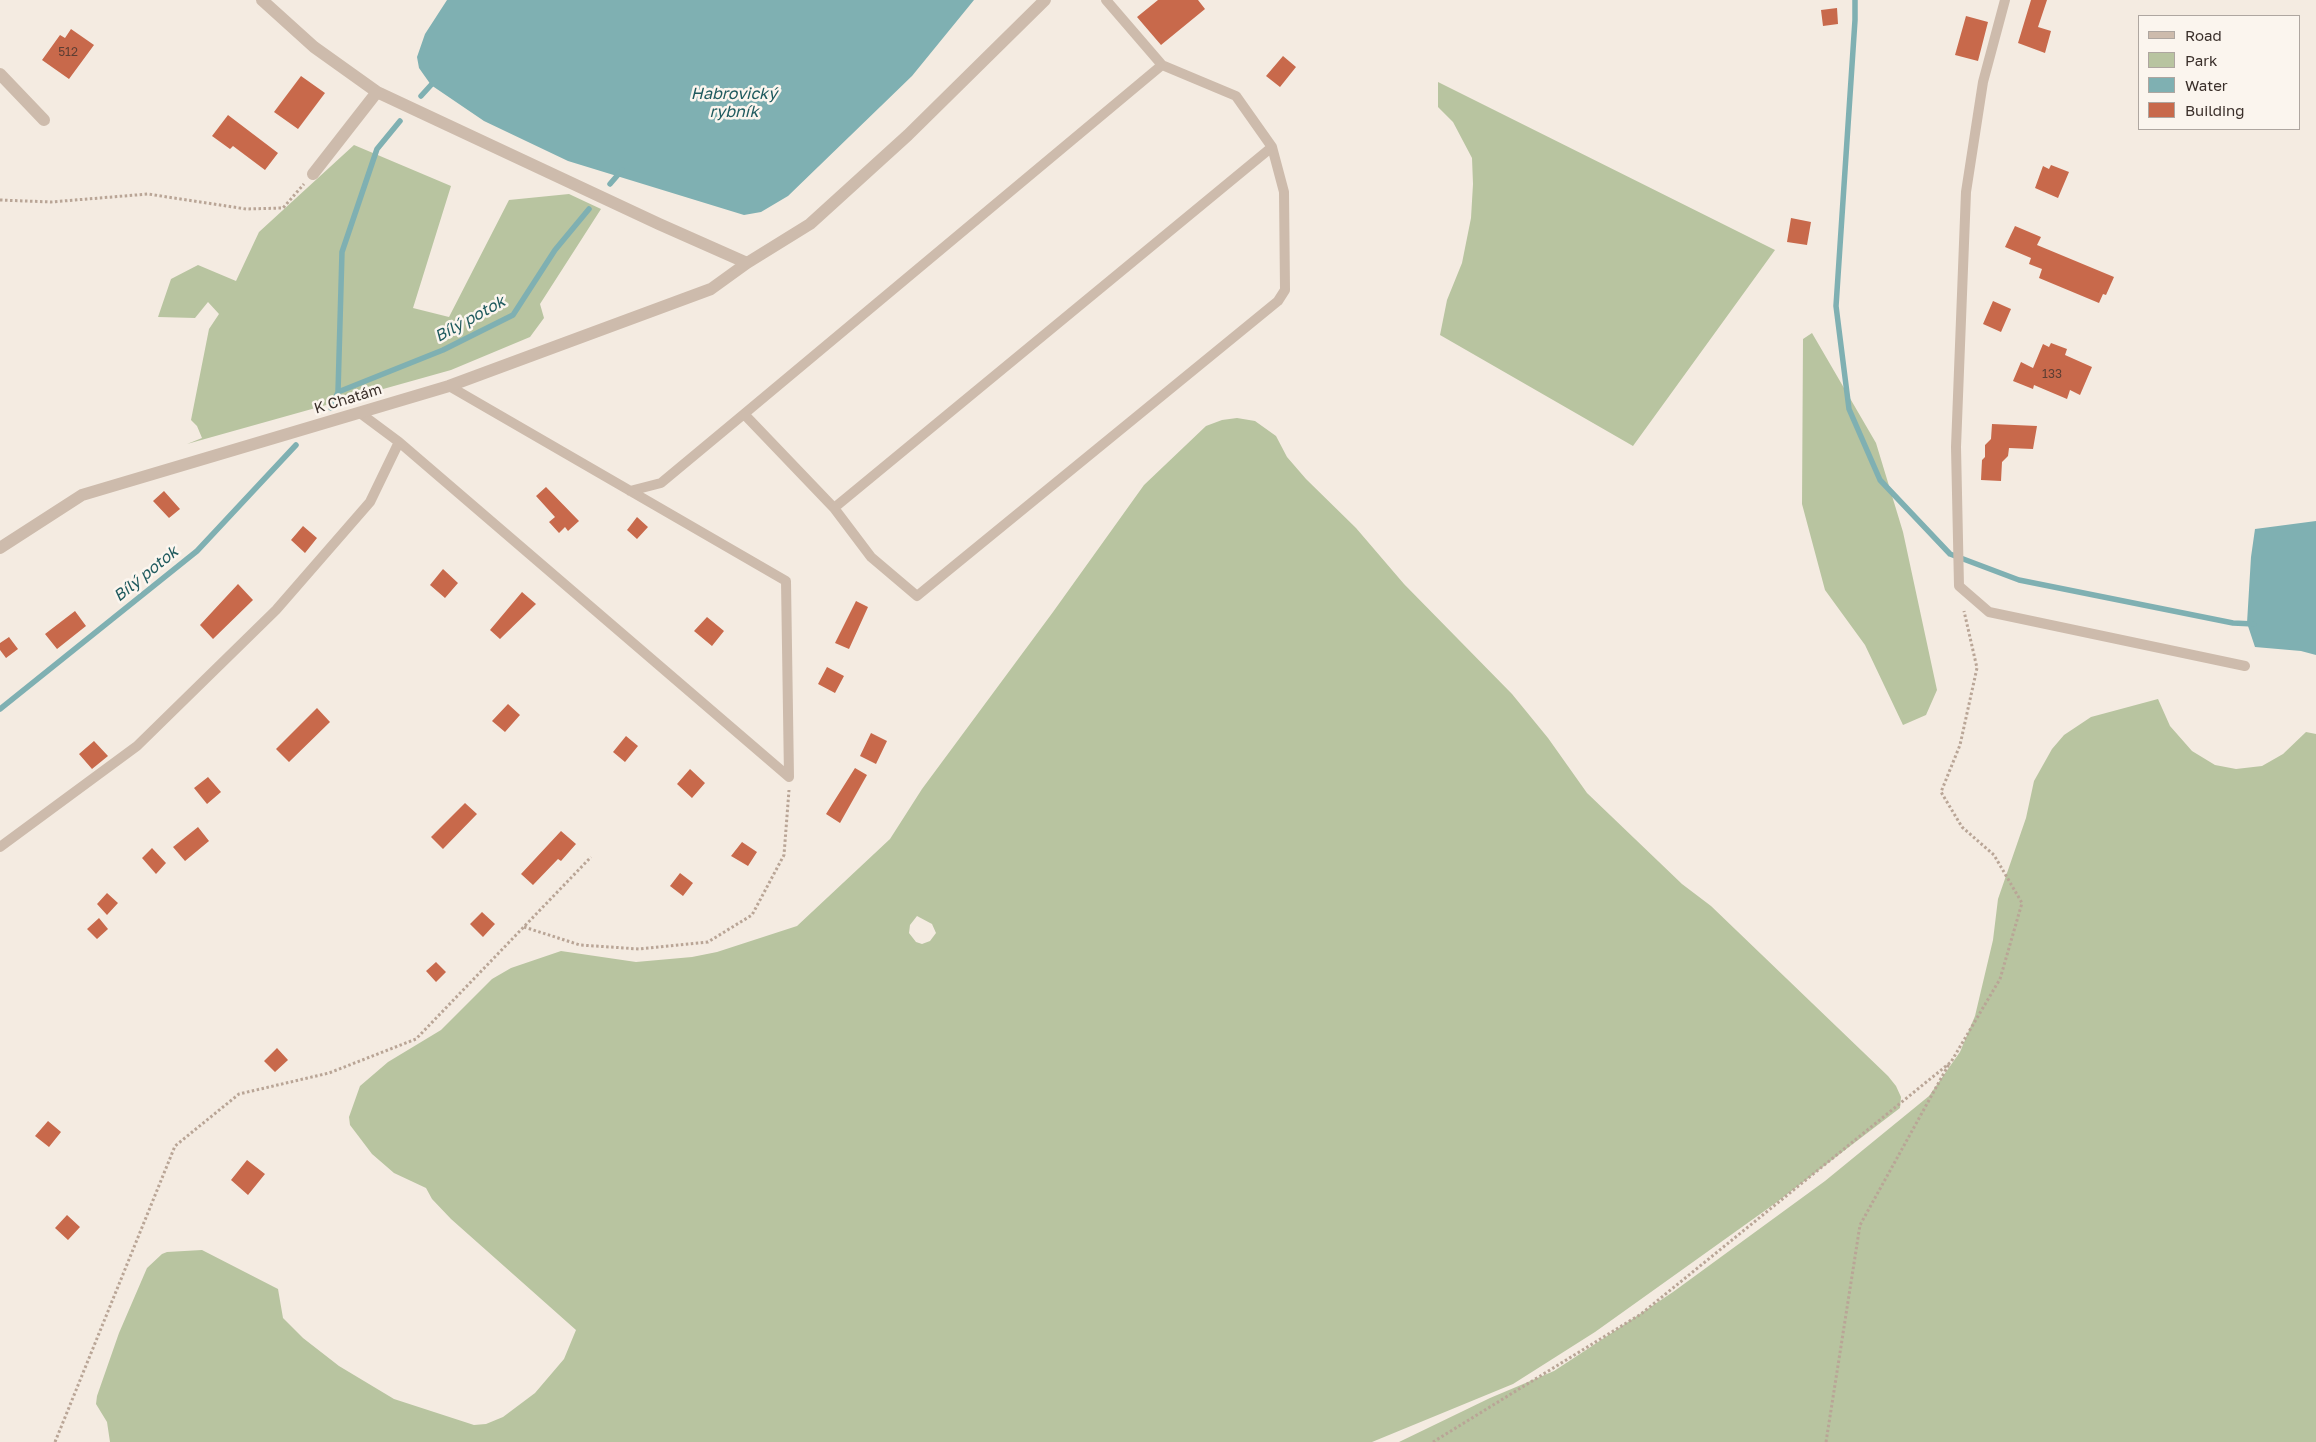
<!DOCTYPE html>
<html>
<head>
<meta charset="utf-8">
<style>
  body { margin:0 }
  #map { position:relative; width:2316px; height:1442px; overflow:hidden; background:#f4ebe1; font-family:"Golos Text",sans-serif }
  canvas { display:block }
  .legend { position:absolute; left:2138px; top:15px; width:162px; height:115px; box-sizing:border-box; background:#fbf5ee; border:1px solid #aea6a0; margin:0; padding:6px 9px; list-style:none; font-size:15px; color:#3b302b }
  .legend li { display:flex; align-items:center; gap:10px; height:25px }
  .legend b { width:25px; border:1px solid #aea6a0 }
</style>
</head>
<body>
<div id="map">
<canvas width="2316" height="1442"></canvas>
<ul class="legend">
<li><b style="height:6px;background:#cdbbac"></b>Road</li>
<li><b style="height:14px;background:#b8c4a0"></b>Park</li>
<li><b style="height:14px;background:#7fb0b2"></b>Water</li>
<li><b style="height:14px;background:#c8694b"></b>Building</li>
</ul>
</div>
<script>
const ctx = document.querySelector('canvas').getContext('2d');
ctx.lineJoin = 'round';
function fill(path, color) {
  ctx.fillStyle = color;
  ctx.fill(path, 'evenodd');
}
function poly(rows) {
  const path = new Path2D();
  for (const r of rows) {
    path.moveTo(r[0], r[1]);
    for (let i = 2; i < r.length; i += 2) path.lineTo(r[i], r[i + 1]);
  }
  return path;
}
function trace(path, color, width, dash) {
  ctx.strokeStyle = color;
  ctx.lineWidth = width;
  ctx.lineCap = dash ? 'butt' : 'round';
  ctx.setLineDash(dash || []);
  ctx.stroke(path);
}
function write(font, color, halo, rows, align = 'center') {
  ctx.font = font + ' "Golos Text",sans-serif';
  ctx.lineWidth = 5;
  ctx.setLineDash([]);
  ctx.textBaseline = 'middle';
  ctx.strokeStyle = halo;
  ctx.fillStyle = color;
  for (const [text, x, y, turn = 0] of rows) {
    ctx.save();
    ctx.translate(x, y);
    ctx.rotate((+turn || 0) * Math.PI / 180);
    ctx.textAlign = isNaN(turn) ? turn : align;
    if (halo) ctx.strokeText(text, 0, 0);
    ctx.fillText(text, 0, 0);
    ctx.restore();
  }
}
const green = poly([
  [1438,82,1775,250,1633,446,1440,335,1447,300,1462,263,1471,218,1473,184,1472,158,1453,122,1438,107],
  [354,145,451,186,413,308,449,317,509,200,569,194,601,209,540,304,544,318,530,337,451,370,187,444,202,438,197,426,191,420,209,329,219,314,208,302,195,318,158,317,171,279,198,265,236,281,259,232],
  [1812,333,1876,443,1903,532,1937,690,1926,715,1903,725,1865,645,1825,590,1802,504,1803,339],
  [1237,418,1255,421,1276,436,1287,457,1306,479,1356,528,1404,584,1512,694,1548,738,1587,793,1682,884,1711,906,1888,1076,1896,1086,1901,1097,1900,1108,1777,1202,1595,1332,1513,1384,1372,1442,110,1442,107,1422,96,1404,97,1396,119,1333,147,1268,162,1254,167,1252,202,1250,278,1289,283,1318,303,1338,339,1366,394,1399,474,1425,486,1424,503,1417,535,1393,564,1359,576,1330,451,1219,432,1199,426,1188,394,1173,372,1154,350,1125,349,1117,360,1086,388,1062,441,1030,492,979,511,968,561,951,636,962,692,957,717,952,797,926,890,839,922,789,1053,612,1144,485,1206,426,1222,420],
  [917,916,932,924,936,933,930,941,922,944,916,942,909,933,910,925],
  [2158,699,2170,726,2192,751,2215,765,2236,769,2262,766,2283,754,2306,732,2316,734,2316,1442,1399,1442,1490,1398,1554,1371,1586,1350,1673,1292,1825,1181,1929,1096,1960,1052,1975,1016,1993,940,1998,899,2026,818,2034,781,2052,749,2064,735,2091,717]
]);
const water = poly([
  [447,0,974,0,912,76,788,196,761,212,744,215,568,161,484,121,431,85,419,68,417,57,425,34],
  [2316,521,2316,655,2301,651,2255,647,2247,623,2251,557,2255,529]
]);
const stream = poly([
  [1855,0,1855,20,1836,306,1849,409,1880,480,1950,554,2019,580,2233,623,2254,624],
  [421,96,431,85],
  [610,184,622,170],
  [338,392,342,252,377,149,400,121],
  [331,408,338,392,443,350,513,315,555,250,589,209],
  [0,709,197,551,296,445]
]);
const building = poly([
  [1158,0,1198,0,1205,9,1161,45,1137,17],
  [2031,0,2047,0,2038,27,2051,31,2045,53,2018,43],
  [1837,8,1838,24,1823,26,1821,10],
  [1966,16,1988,22,1978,61,1955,55],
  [71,29,94,45,69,79,42,60,60,35,65,38],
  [1283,56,1296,67,1280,87,1266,76],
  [301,76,325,93,298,129,274,112],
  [228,115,278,153,265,170,233,146,230,149,212,136],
  [2051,165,2069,172,2058,198,2035,188,2043,166,2049,169],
  [1791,218,1811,222,1807,245,1787,242],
  [2015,226,2041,237,2037,245,2114,277,2106,295,2103,294,2099,303,2039,278,2042,269,2029,264,2031,258,2005,247],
  [1993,301,2011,309,2001,332,1983,324],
  [2051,343,2067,349,2065,355,2092,367,2080,395,2070,390,2067,399,2034,385,2033,389,2013,381,2021,362,2033,368,2043,344,2049,347],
  [1992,424,2037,426,2033,449,2009,448,2008,456,2002,462,2001,481,1981,480,1982,460,1985,457,1985,445,1991,439],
  [546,487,579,521,568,531,565,527,559,533,549,522,555,517,536,496],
  [164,491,180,509,169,518,153,501],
  [637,517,648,527,637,539,627,530],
  [303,526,317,538,305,553,291,540],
  [443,569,458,583,445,598,430,585],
  [238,584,253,600,213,639,200,625],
  [522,592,536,604,500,639,490,630],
  [856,601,868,607,849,649,835,643],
  [75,611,86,626,57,649,45,634],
  [707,617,724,631,712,646,694,631],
  [9,637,18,649,6,658,0,650,0,643],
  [827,667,844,676,835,693,818,684],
  [508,704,520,715,505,732,492,721],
  [317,708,330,722,289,762,276,749],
  [871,733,887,741,876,764,860,756],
  [626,736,638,746,625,762,613,752],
  [94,741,108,756,92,769,79,754],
  [855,768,867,775,840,823,826,814],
  [690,769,705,783,692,798,677,784],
  [208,777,221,792,207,804,194,788],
  [465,803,477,814,443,849,431,837],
  [198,827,209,841,185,861,173,847],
  [561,831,576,844,561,861,558,859,533,885,521,874],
  [742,842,757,852,748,866,731,856],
  [152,848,166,863,156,874,142,858],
  [680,873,693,883,683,896,670,886],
  [107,893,118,903,107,915,97,904],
  [482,912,495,924,483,937,470,924],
  [99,918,108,929,97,939,87,929],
  [436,962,446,972,436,982,426,971],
  [277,1048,288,1060,275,1072,264,1061],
  [48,1121,61,1132,49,1147,35,1136],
  [247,1160,265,1174,248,1195,231,1180],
  [67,1215,80,1227,68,1240,55,1228]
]);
const path = poly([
  [0,200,51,202,148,194,246,209,283,208,304,184],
  [524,927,580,945,639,949,708,942,752,915,784,855,789,790],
  [55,1442,175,1146,239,1094,329,1073,416,1039,591,857],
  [1433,1442,1641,1314,1951,1062,2000,979,2022,903,1994,855,1962,827,1941,792,1960,745,1977,668,1964,611],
  [1826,1442,1860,1225,1949,1064]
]);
const lane = poly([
  [2005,0,1983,82,1966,192,1956,447,1959,586,1989,612,2245,666],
  [449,386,786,581,789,777],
  [360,413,399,442,789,777],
  [744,414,1162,65],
  [630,491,661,483,744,414,834,508,871,557,917,596,1278,301,1285,290,1284,192,1272,147,1236,96,1162,65,1106,0],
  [834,508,1272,147],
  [0,847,137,746,276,610,370,502,399,442]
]);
const street = poly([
  [262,0,314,47,377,92],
  [0,74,44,120],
  [313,174,377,92,659,224,747,263],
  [0,548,82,495,449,386,711,289,747,263,810,224,908,135,1045,0]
]);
const numberNames = [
  ["512",68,52],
  ["133",2052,374]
];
const streetNames = [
  ["K Chatám",348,399,-17]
];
const waterNames = [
  ["Habrovický",734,94],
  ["rybník",734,112],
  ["Bílý potok",470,319,-29],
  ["Bílý potok",146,574,-39]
];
fill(green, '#b8c4a0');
fill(water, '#7fb0b2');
trace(stream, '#7fb0b2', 5.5);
fill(building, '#c8694b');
trace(path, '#b9a596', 3, [2.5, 2.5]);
trace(lane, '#cdbbac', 10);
trace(street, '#cdbbac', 12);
write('12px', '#5e3e33', null, numberNames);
write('15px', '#3b302b', '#fbf5ee', streetNames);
write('italic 16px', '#1f5a5e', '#fbf5ee', waterNames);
</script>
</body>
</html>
